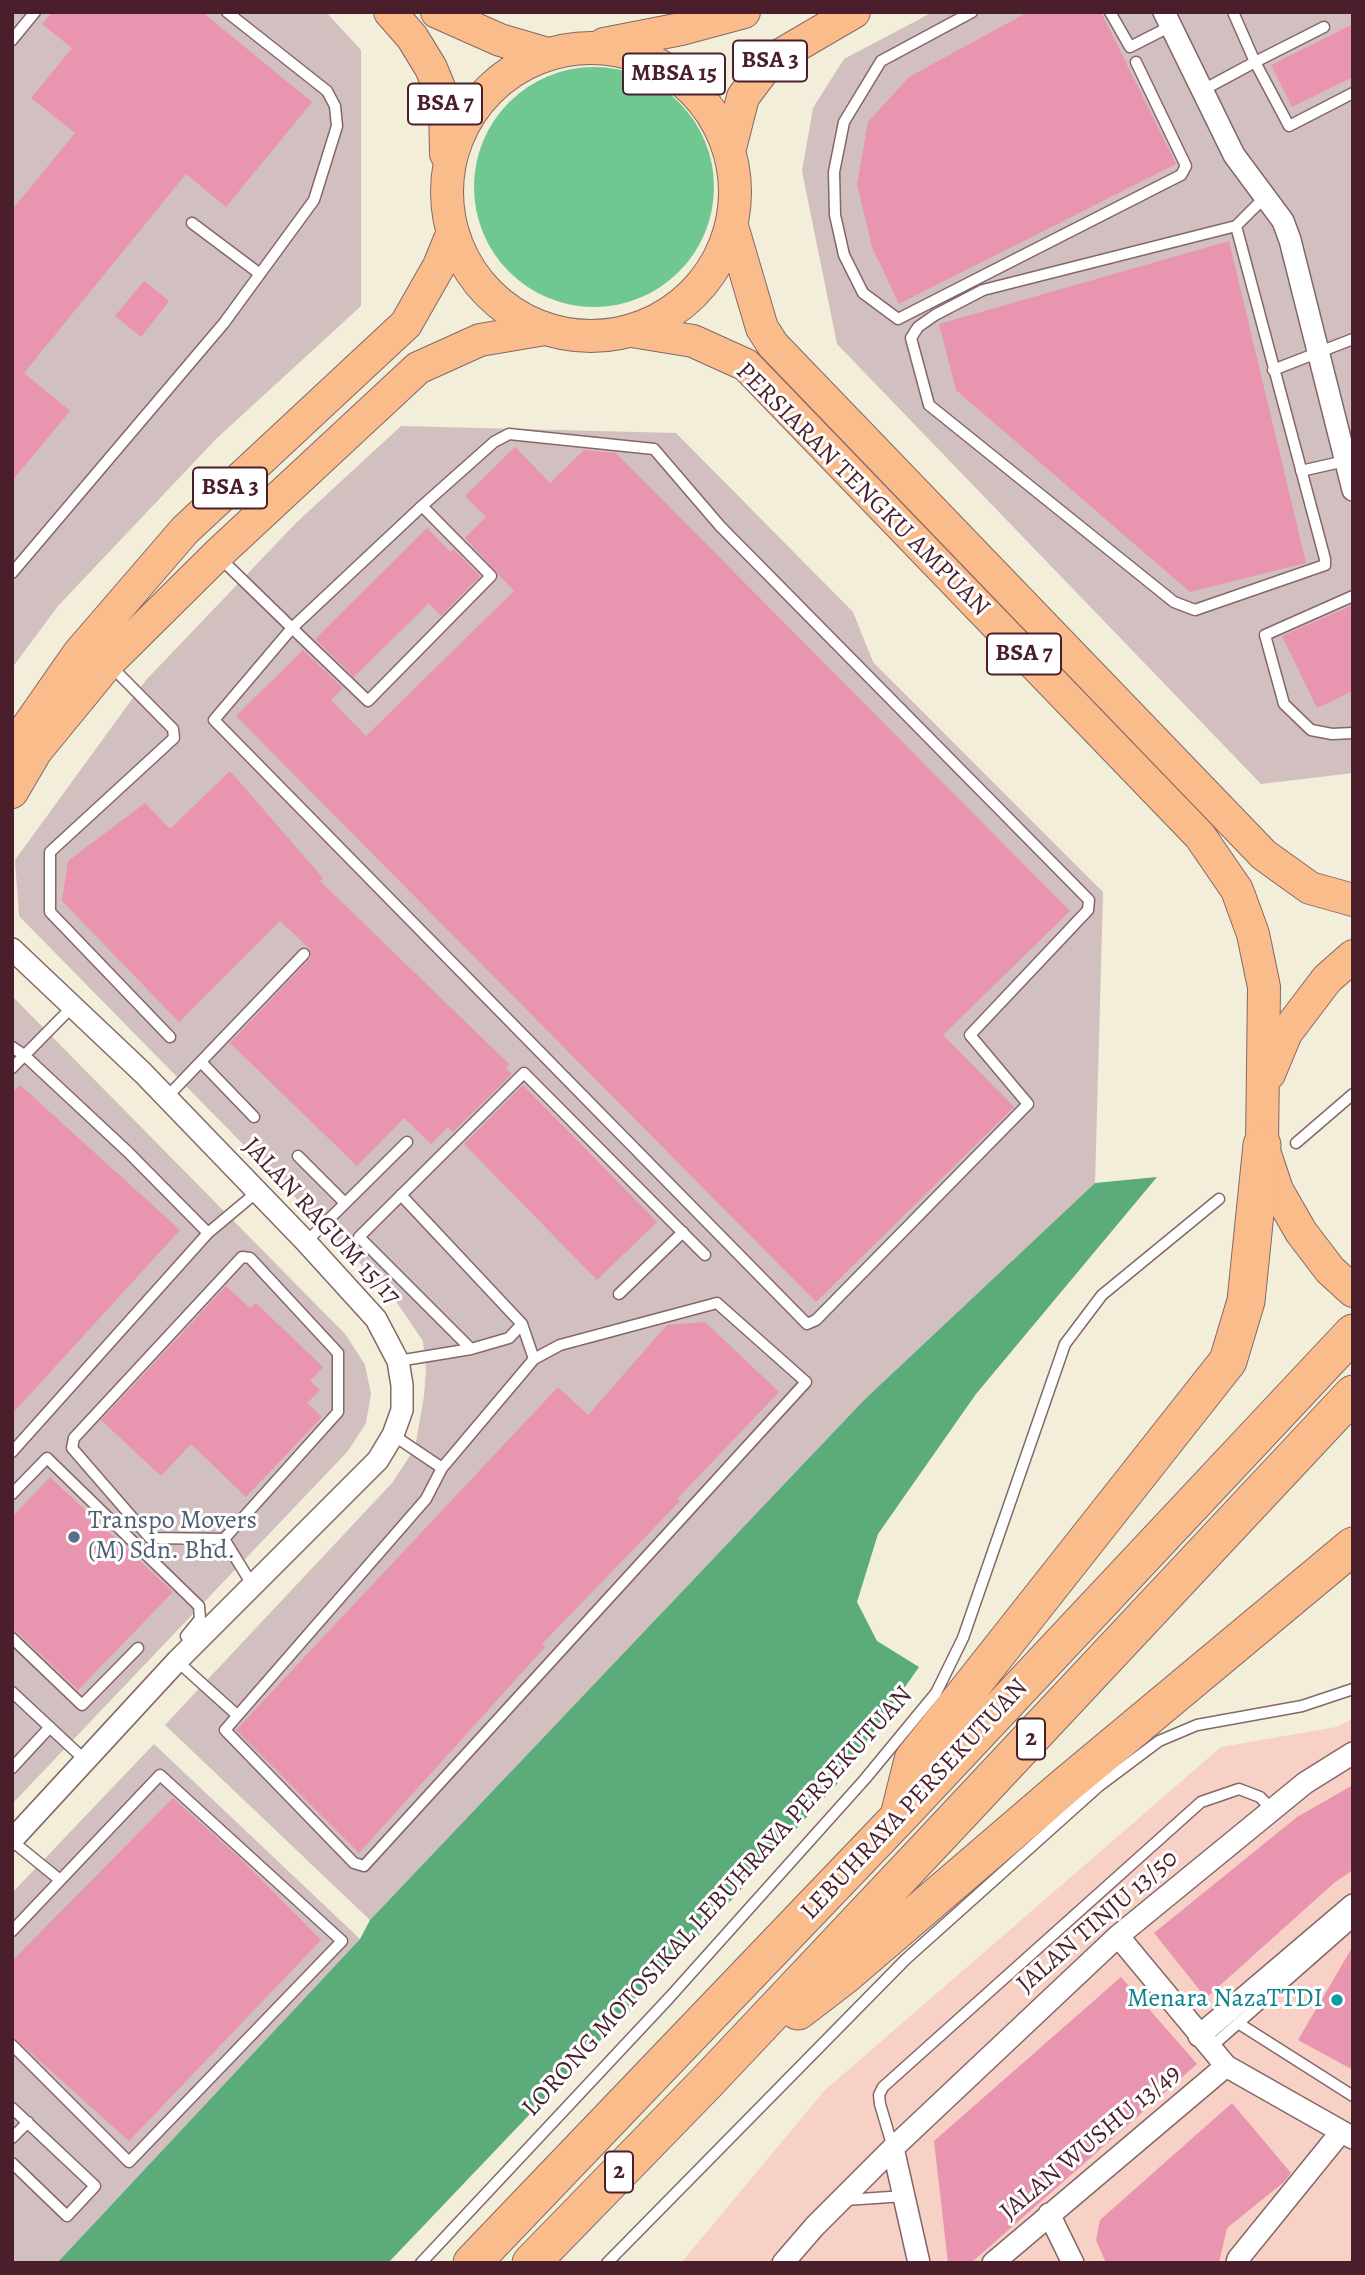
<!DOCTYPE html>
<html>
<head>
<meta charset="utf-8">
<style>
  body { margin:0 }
  #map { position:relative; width:1365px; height:2275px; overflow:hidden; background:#f2eed9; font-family:Alegreya,serif }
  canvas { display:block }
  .frame { position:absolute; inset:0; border:14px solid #4a1f2b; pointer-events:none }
</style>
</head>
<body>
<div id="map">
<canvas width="1365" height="2275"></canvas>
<div class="frame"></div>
</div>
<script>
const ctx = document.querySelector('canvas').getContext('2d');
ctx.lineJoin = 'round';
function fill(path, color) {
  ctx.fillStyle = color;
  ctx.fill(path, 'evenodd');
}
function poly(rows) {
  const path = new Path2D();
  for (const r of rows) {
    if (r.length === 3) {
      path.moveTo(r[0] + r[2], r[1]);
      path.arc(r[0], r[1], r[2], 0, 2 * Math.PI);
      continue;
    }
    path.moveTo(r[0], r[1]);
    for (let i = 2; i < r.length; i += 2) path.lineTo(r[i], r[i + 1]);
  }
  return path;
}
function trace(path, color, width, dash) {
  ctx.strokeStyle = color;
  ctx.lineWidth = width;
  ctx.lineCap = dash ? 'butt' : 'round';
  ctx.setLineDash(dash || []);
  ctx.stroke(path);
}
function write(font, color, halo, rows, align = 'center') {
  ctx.font = font + ' Alegreya,serif';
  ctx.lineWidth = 6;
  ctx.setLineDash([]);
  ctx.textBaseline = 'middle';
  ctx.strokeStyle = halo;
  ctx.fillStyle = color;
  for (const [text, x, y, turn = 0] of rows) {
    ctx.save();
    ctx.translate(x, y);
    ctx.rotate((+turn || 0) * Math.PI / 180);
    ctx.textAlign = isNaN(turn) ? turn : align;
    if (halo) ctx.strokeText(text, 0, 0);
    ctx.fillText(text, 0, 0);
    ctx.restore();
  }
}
const built = poly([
  [1353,1719,1353,2263,681,2263,825,2090,1221,1747,1336,1727]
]);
const industrial = poly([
  [12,12,326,12,361,50,361,306,216,439,58,606,12,668],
  [933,12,1353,12,1353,773,1261,784,837,344,802,171,813,108,844,59],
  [401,426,676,433,853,612,873,662,1103,892,1095,1183,864,1400,370,1920,165,1725,392,1483,415,1448,424,1396,426,1370,423,1341,393,1297,19,916,15,860,146,680,297,522],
  [12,996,346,1335,365,1365,371,1394,366,1423,348,1451,12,1804],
  [154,1744,360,1939,57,2263,12,2263,12,1893]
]);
const green = poly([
  [594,187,120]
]);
const forest = poly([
  [1157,1177,976,1394,878,1534,857,1602,877,1641,919,1667,837,1784,672,1965,388,2263,57,2263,360,1939,370,1920,864,1400,1095,1183]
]);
const building = poly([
  [52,12,202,12,312,102,226,207,186,174,24,373,70,411,12,481,12,210,75,133,31,98,72,48,42,24],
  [1028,12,1101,12,1176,164,899,304,872,247,857,184,868,122,909,77],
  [1353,24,1353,77,1292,107,1271,65],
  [1229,241,1306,563,1190,592,956,390,939,324],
  [144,281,169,301,141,337,115,316],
  [515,447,550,483,584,450,616,453,1070,911,943,1035,1014,1107,816,1302,236,716,303,650,343,688,331,700,366,736,514,591,465,538,486,517,465,496],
  [427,528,451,552,453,549,480,576,441,616,429,603,354,677,315,639],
  [1353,605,1353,691,1317,708,1282,636],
  [230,771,323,878,320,881,509,1064,506,1068,512,1074,453,1132,448,1127,431,1144,404,1118,357,1166,230,1043,311,957,310,949,280,921,179,1022,62,901,68,861,145,803,170,829],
  [20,1085,180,1230,12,1414,12,1093],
  [523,1085,657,1222,597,1280,464,1144],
  [226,1286,250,1308,256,1303,323,1367,310,1381,320,1390,307,1403,322,1417,246,1497,191,1444,161,1476,101,1420],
  [705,1322,779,1392,677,1499,680,1501,542,1644,545,1647,359,1853,236,1730,558,1387,588,1415,667,1325],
  [50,1477,173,1592,78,1690,17,1632,12,1630,12,1517],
  [1353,1785,1353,1870,1334,1883,1206,1998,1154,1933,1297,1817],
  [173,1798,244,1862,321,1940,129,2141,12,2036,12,1961],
  [1353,1946,1353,2070,1298,2040],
  [1121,1977,1197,2064,971,2263,948,2263,934,2141],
  [1232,2103,1291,2173,1284,2182,1227,2228,1219,2263,1106,2263,1096,2240,1100,2220]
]);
const lane = poly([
  [972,12,881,61,844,122,834,172,835,215,844,255,863,293,898,319,1181,175,1186,166,1136,62],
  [1110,12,1130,47,1171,26],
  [1324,27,1255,62,1289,126,1353,93],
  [12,40,35,12],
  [1203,90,1255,62,1233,12],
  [192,223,260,274],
  [1236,226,1325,559,1325,565,1195,610,1174,602,929,405,911,338,918,327,935,315,983,290,1236,226,1265,197],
  [1273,370,1353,339],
  [1301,471,1345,461],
  [219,557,292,628,422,506,494,442,509,434,654,449,720,526,1089,900,1088,910,970,1035,1028,1104,816,1320,807,1324,214,720,292,628,368,701,491,576,422,506],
  [12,573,224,323,314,200,337,126,335,106,327,91,227,12],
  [1353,596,1265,635,1284,704,1311,730,1332,734,1353,733],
  [110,665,173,729,174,738,50,852,50,912,170,1037],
  [12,1047,24,1055,128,1152,208,1233],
  [201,1062,254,1117],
  [12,1068,73,1006],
  [166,1098,304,954],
  [1296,1143,1353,1094],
  [298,1156,345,1203],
  [306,1242,407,1142],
  [619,1294,683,1232],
  [522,1324,534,1359],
  [471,1349,359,1237,524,1073,705,1255],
  [398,1361,471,1349,509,1338,522,1324,401,1195],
  [393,1435,442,1468,426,1499,225,1730,354,1863,364,1866,806,1382,717,1303,560,1345,534,1359,442,1468],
  [12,1452,208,1233,257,1192],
  [12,1494,47,1458,199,1606,200,1619,186,1636,197,1641],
  [224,1539,150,1538,72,1448,74,1438,242,1257,250,1258,338,1353,338,1412,224,1539,253,1586],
  [12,1638,82,1705,138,1648],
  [177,1661,237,1715],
  [12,1692,86,1761],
  [12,1768,50,1727],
  [12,1841,60,1880],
  [12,1931,160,1775,342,1941,129,2162,12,2045],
  [1238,2023,1353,2096],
  [1210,2048,1353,1922],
  [12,2108,95,2186,67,2216,12,2163],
  [12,2138,28,2122],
  [893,2148,880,2104,879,2095,883,2087,1201,1802,1239,1789,1260,1797,1272,1810],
  [845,2200,905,2196],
  [421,2263,669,1998,865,1779,936,1693,963,1638,1065,1344,1102,1295,1219,1199],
  [607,2263,906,1959,1099,1786,1159,1741,1197,1725,1302,1706,1353,1689]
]);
const street = poly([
  [1164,12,1234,155,1283,221,1290,240,1353,490],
  [12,949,143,1073,306,1242,376,1319,398,1361,402,1385,402,1410,393,1435,378,1460,177,1661,12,1840],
  [1118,1936,1226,2066,1353,2138],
  [1199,2036,1353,1905],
  [893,2148,919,2263],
  [1049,2214,1073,2263],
  [783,2263,815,2226,893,2148,1118,1936,1305,1783,1353,1753],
  [993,2263,1226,2066],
  [1237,2263,1238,2259,1341,2132]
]);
const primary = poly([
  [390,12,412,37,431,68,445,102,446,154],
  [437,12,500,40,548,54],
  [604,44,681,29,744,12],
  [591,192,144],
  [730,148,743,97,770,61,854,12],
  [732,226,762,328,773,345,1264,855,1310,888,1353,900],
  [632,331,693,341,746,365,1200,836,1237,890,1253,934,1264,987,1262,1145,1277,1190,1301,1232,1330,1270,1353,1291],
  [12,749,79,653,185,530,406,324,439,266,452,234],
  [12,792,36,751,108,663,217,555,418,368,480,340,545,329],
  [1269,1074,1286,1033,1327,979,1353,956]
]);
const highway = poly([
  [900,1812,913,1760,1228,1361,1246,1301,1262,1145],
  [798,2011,845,1975,1065,1786,1353,1546],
  [472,2263,899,1817,1353,1333],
  [531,2263,707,2082,938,1837,1353,1394]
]);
const markers = [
  [74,1537,7,"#5c6f8a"],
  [1337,2000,7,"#0f9aa8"]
];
const shields = [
  [770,61,74],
  [674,74,102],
  [445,104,74],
  [230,488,74],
  [1024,654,74],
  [1031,1739,28],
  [619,2172,28]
];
const shieldNames = [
  ["BSA 3",770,61],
  ["MBSA 15",674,74],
  ["BSA 7",445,104],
  ["BSA 3",230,488],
  ["BSA 7",1024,654],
  ["2",1031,1739],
  ["2",619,2172]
];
const streetNames = [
  ["PERSIARAN TENGKU AMPUAN",862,490,45],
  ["JALAN RAGUM 15/17",321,1222,47],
  ["LEBUHRAYA PERSEKUTUAN",915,1800,-47],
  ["LORONG MOTOSIKAL LEBUHRAYA PERSEKUTUAN",718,1902,-48],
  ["JALAN TINJU 13/50",1098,1922,-41],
  ["JALAN WUSHU 13/49",1091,2143,-40]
];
const serviceNames = [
  ["Transpo Movers",88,1522],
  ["(M) Sdn. Bhd.",88,1552]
];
const cultureNames = [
  ["Menara NazaTTDI",1323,2000]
];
fill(built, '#f7d1c6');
fill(industrial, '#d2bfbf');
fill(green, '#6fc88f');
fill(forest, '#5bac7a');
fill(building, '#e995af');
trace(lane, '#856768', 13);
trace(street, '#856768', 24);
trace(primary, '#856768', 34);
trace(highway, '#856768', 39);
trace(lane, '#fff', 10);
trace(street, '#fff', 21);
trace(primary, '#f9bc8a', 32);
trace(highway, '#f9bc8a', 37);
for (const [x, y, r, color] of markers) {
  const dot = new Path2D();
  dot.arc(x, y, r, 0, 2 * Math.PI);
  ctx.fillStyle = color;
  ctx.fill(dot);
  trace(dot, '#fff', 2.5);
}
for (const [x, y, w] of shields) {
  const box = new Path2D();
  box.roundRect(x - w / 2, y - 20.5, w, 41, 5);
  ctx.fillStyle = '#fff';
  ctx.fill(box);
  trace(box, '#4a1f2b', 2);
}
write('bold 24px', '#4a1f2b', null, shieldNames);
write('26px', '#4a1f2b', '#fff', streetNames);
write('26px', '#4e5e75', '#fff', serviceNames, 'left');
write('26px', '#0d838f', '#fff', cultureNames, 'right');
</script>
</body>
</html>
